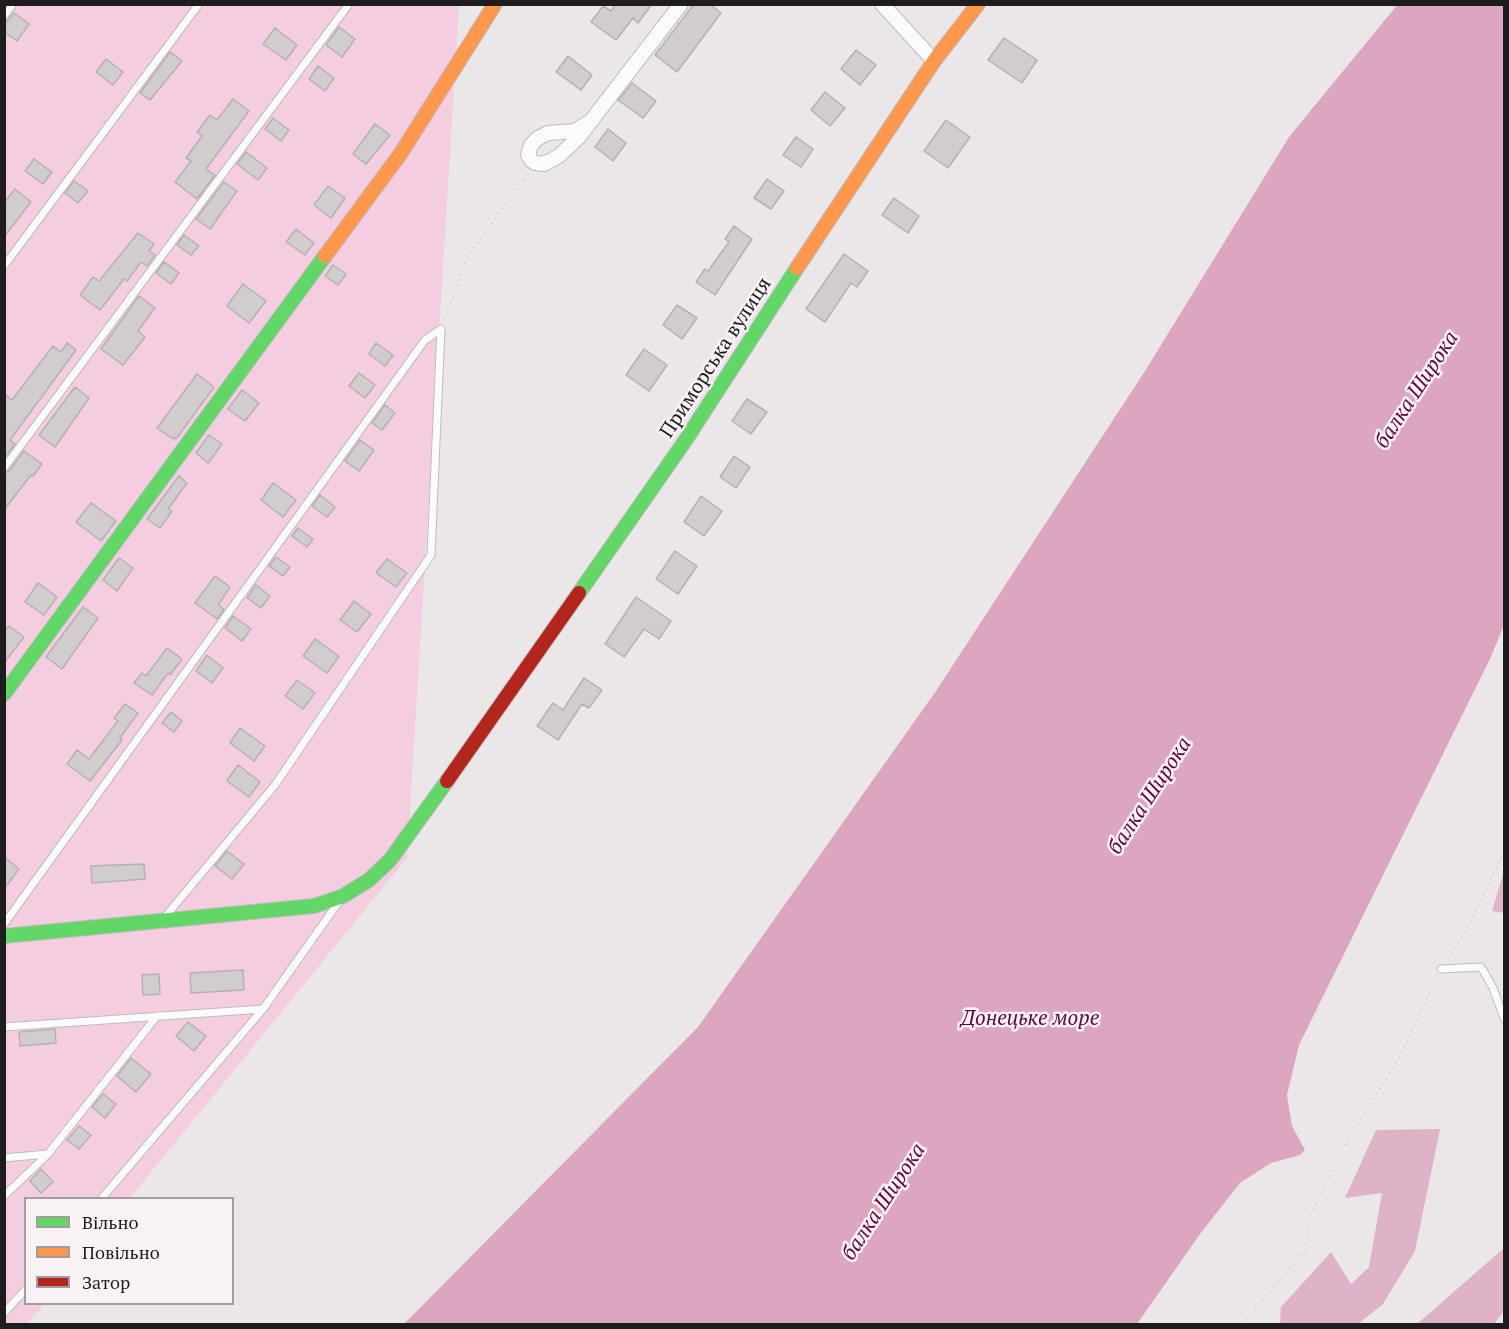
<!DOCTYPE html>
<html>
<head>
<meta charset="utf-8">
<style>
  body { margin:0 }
  #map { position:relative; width:1509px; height:1329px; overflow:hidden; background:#ebe6e8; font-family:"PT Serif",serif }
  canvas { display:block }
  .frame { position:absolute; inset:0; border:6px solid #1e1c1d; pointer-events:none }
  .legend { position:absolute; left:24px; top:1197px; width:210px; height:108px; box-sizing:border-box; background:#f9f2f5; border:2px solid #a19c9f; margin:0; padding:8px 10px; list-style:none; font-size:18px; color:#1e1c1d }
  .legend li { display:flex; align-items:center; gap:12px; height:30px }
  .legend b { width:30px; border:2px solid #a19c9f }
</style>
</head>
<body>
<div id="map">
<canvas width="1509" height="1329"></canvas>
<div class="frame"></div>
<ul class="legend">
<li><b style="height:8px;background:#63d668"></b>Вільно</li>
<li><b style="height:8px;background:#ff974d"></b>Повільно</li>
<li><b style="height:8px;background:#b3261e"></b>Затор</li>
</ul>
</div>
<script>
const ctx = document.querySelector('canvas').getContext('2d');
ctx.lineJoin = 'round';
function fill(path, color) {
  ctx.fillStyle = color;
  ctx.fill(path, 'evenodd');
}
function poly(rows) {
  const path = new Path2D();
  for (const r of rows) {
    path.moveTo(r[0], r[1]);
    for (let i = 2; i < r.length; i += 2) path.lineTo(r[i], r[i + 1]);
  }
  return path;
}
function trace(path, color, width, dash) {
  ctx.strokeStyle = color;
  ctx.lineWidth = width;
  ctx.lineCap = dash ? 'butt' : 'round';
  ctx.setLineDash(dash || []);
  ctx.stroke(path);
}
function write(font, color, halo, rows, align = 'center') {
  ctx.font = font + ' "PT Serif",serif';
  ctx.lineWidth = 5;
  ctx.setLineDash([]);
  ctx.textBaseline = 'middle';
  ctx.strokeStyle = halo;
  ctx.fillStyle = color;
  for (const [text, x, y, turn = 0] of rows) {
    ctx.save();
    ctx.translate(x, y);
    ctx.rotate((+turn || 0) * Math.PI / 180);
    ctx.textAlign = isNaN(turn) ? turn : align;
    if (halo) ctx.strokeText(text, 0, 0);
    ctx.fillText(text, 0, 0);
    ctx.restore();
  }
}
const green = poly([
  [5,5,459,5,407,858,130,1198,26,1198,26,1304,44,1304,27,1324,5,1324]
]);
const forest = poly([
  [1504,871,1504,913,1492,911],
  [1440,1129,1415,1251,1383,1304,1358,1324,1280,1324,1281,1307,1331,1252,1351,1284,1369,1267,1382,1193,1345,1198,1376,1130],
  [1504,1248,1504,1311,1494,1324,1417,1324]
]);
const water = poly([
  [1398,4,1504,5,1504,625,1490,659,1299,1045,1287,1095,1292,1126,1305,1150,1300,1155,1271,1163,1240,1183,1200,1234,1137,1324,404,1324,698,1027,936,691,1145,371,1289,137]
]);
const building = poly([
  [616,4,652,4,638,23,633,18,616,40,591,22,603,6,611,11,616,4],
  [694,4,710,4,721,13,677,72,655,55,694,4],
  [14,13,29,24,17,41,4,32,4,25,14,13],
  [339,27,355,39,342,57,326,45,339,27],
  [275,28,297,45,286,60,263,44,275,28],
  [1004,38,1037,60,1022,83,988,60,1004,38],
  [856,50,876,65,860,85,841,69,856,50],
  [170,52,182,61,150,100,140,93,170,52],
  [568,56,592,75,581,90,556,72,568,56],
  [106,59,123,72,113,85,96,72,106,59],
  [318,66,334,78,325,91,309,79,318,66],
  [632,83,656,101,643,118,618,100,632,83],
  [825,92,845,108,830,126,811,110,825,92],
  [233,99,249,111,206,169,215,175,197,199,175,182,191,161,186,158,202,136,197,132,210,115,217,120,233,99],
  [273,118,289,130,281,141,265,129,273,118],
  [946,120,970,137,948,168,924,151,946,120],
  [375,124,390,135,366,164,353,154,375,124],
  [608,129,626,143,613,161,595,147,608,129],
  [796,137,813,149,801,167,783,155,796,137],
  [246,152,267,168,258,180,237,164,246,152],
  [34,159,52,172,43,184,25,171,34,159],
  [767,179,784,191,771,209,754,198,767,179],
  [74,181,88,191,78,203,65,193,74,181],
  [224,182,237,191,210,229,196,219,224,182],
  [328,186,345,198,331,218,314,205,328,186],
  [15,189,31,202,4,237,4,203,15,189],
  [894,198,919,216,908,233,882,215,894,198],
  [734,226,752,239,715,295,696,282,705,269,708,271,729,242,725,239,734,226],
  [296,229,314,243,305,255,286,242,296,229],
  [138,233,154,244,149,251,155,255,147,266,141,262,127,281,124,279,100,310,80,295,93,277,99,281,138,233],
  [184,235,199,246,191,255,177,245,184,235],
  [844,254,868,271,857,287,851,283,825,322,806,309,844,254],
  [164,262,179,273,171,284,156,273,164,262],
  [333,265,346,274,338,285,325,276,333,265],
  [243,284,266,301,249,323,227,306,243,284],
  [139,296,155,308,138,331,145,337,123,365,101,349,139,296],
  [677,305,697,318,682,339,663,325,677,305],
  [67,343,76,350,10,440,15,444,4,458,4,394,12,400,53,346,61,352,67,343],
  [376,343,393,355,385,366,369,354,376,343],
  [644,349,667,365,649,391,626,375,644,349],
  [359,373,375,385,365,398,349,386,359,373],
  [197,374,214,387,176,439,174,437,173,439,157,428,197,374],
  [75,387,89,398,55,447,39,435,75,387],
  [242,390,259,403,245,421,228,409,242,390],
  [747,399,767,412,751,434,732,421,747,399],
  [385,405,395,413,382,430,372,423,385,405],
  [209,435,222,444,208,463,196,453,209,435],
  [360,440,374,450,359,471,345,461,360,440],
  [24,451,42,464,33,476,31,475,4,510,4,473,9,471,24,451],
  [734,456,750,467,736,488,720,477,734,456],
  [179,476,187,483,168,509,172,511,160,528,147,519,179,476],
  [273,483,296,500,283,517,261,500,273,483],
  [320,495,335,507,327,517,312,506,320,495],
  [701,496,722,511,704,536,684,522,701,496],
  [91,503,116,521,101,541,76,522,91,503],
  [298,528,313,539,307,547,292,536,298,528],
  [675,551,697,566,678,594,656,579,675,551],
  [276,557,290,567,283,576,269,566,276,557],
  [119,558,133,568,117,591,103,580,119,558],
  [387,559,407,573,396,587,376,573,387,559],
  [215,576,230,587,218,605,224,609,217,619,195,603,215,576],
  [38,583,57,597,44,615,25,602,38,583],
  [256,585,270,596,261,608,247,598,256,585],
  [636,597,671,621,659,639,644,629,624,657,605,644,636,597],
  [354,601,371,614,357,632,340,620,354,601],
  [83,607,98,618,62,669,46,657,83,607],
  [233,616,251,629,242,641,225,628,233,616],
  [9,626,24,637,4,663,4,632,9,626],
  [315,639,339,656,327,673,303,656,315,639],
  [167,648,182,659,170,675,168,673,152,695,134,683,142,673,146,676,167,648],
  [207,655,223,668,212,683,196,671,207,655],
  [584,678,602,690,589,708,582,704,558,740,537,726,553,703,563,710,584,678],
  [297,680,315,693,303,709,285,696,297,680],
  [125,704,138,713,120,738,122,740,90,781,67,764,77,750,89,759,118,721,114,718,125,704],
  [171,712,182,721,174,732,162,723,171,712],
  [240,728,265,746,254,761,230,743,240,728],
  [238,765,260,782,249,797,227,781,238,765],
  [227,851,244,864,232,879,215,866,227,851],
  [4,857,19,869,4,889,4,857],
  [144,864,145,879,92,883,91,866,144,864],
  [243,970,244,990,191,993,190,973,243,970],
  [159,974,160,994,143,995,142,975,159,974],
  [188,1022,206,1036,194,1051,176,1036,188,1022],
  [55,1029,56,1043,20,1046,19,1032,55,1029],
  [131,1058,151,1074,136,1092,117,1076,131,1058],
  [103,1094,116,1104,105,1118,92,1107,103,1094],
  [79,1126,91,1135,79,1149,67,1140,79,1126],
  [41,1169,53,1182,41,1193,30,1181,41,1169]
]);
const path = poly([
  [444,320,468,256,528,173],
  [1448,958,1470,923,1504,852],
  [1243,1324,1305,1251,1310,1216,1339,1155,1400,1056,1436,979]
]);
const lane = poly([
  [4,16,13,4],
  [4,266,199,4],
  [4,468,349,4],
  [165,917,275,785,431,555,441,329],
  [4,924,425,340,441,329],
  [1441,969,1481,967,1493,988,1504,1018],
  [4,1027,263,1009],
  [4,1158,48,1154],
  [4,1196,48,1154,157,1016],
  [102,1198,263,1009,338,903],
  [4,1313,26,1289]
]);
const street = poly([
  [882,4,934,61],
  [591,121,575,131,548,133,538,138,531,145,528,155,531,160,535,163,544,164,559,156,579,137,591,121,681,4]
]);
const fast = poly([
  [579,593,685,441,797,268],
  [4,694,325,256],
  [4,936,314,906,343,896,369,880,390,860,447,781]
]);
const slow = poly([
  [325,256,401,153,495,4],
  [797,268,934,61,978,4]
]);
const jam = poly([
  [447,781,579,593]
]);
const streetNames = [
  ["Приморська вулиця",716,358,-57]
];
const waterNames = [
  ["балка Широка",1417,390,-57],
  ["балка Широка",1150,796,-57],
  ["Донецьке море",1030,1019],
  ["балка Широка",884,1202,-57]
];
fill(green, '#f5cde0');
fill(forest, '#deb3c8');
fill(water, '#dca6c1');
fill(building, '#d1cdce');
trace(building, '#b5b1b3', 1.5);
trace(lane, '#bfbbbd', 9);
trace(street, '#bfbbbd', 16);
trace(fast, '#bfbbbd', 16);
trace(slow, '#bfbbbd', 16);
trace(jam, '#bfbbbd', 16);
trace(path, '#d4d3d4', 2, [1.5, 4.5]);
trace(lane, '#fcfbfc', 7);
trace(street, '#fcfbfc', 14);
trace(fast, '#63d668', 14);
trace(slow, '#ff974d', 14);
trace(jam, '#b3261e', 14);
write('20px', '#1e1c1d', '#f9f2f5', streetNames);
write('italic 21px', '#610640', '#f9f2f5', waterNames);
</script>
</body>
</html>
